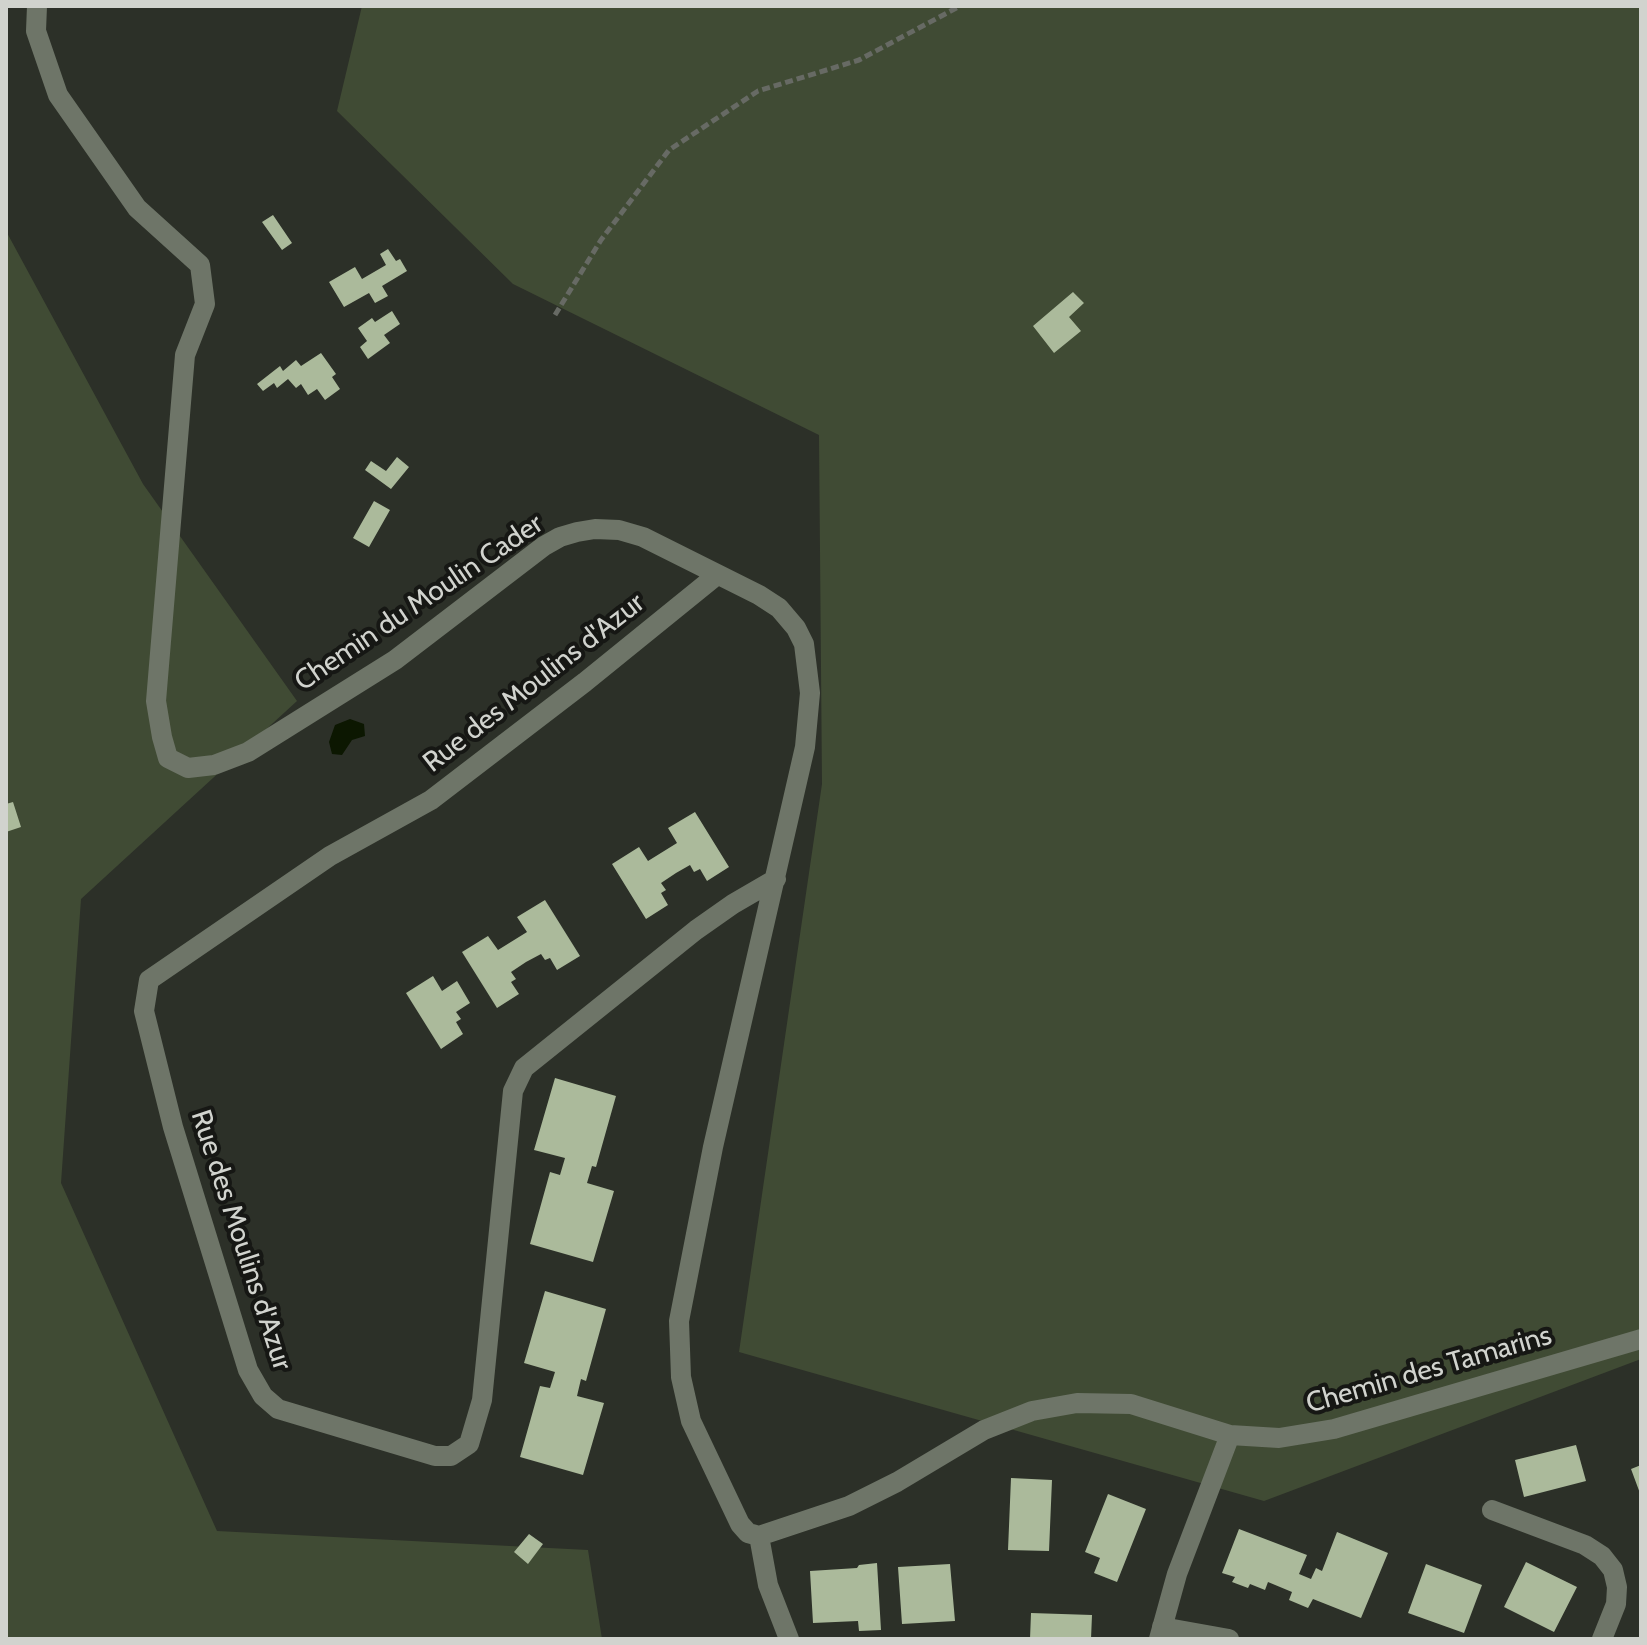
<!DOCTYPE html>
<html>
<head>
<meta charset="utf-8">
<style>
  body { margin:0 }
  #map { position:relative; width:1647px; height:1645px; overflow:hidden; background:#2c3028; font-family:Cabin,sans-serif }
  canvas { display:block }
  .frame { position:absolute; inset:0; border:8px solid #d1d3ce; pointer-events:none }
</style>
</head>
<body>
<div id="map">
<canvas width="1647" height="1645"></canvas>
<div class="frame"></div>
</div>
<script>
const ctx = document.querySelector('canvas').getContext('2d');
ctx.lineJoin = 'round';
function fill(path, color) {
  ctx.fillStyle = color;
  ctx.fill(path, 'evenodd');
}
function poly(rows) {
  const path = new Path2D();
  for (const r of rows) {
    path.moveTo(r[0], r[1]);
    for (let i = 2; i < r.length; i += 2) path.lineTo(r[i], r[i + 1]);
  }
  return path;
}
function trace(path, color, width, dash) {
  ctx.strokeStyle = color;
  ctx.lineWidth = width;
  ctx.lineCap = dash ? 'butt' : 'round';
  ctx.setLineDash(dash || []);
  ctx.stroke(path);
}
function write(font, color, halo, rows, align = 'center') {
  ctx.font = font + ' Cabin,sans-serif';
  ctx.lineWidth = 8;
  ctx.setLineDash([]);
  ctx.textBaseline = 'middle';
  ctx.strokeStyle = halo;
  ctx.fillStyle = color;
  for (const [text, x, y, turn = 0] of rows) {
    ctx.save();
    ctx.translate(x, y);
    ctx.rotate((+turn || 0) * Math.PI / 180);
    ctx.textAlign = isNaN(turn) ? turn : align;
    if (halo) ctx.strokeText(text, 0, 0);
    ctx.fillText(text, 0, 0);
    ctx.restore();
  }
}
const green = poly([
  [362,6,1641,6,1641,1359,1264,1501,739,1352,822,784,819,435,513,284,337,111],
  [6,231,143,484,297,701,81,899,61,1183,217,1531,588,1550,602,1639,6,1639]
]);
const water = poly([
  [350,719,364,724,365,736,352,740,342,755,332,754,329,742,335,725]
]);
const building = poly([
  [273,215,292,243,282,250,262,222],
  [388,249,396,261,400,259,407,271,382,286,388,296,375,303,369,293,344,307,329,282,355,267,362,279,386,265,380,254],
  [1073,292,1084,303,1069,317,1081,331,1054,353,1033,326],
  [392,311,400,324,384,335,390,343,368,359,360,347,367,341,358,328,372,318,375,322],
  [321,353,336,374,332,377,340,389,325,400,317,389,308,395,301,384,296,388,288,379,277,388,274,383,263,391,257,384,280,366,283,371,296,360,301,366],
  [397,457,409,467,391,489,365,470,371,461,386,471],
  [374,501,390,510,369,547,353,538],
  [13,802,21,827,6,832,6,804],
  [695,812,729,867,707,881,700,869,694,872,690,865,676,873,661,883,666,890,661,893,668,905,646,919,612,864,639,847,648,861,677,843,668,828],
  [545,900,580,956,557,970,550,958,545,960,541,954,526,962,511,972,516,979,511,982,519,994,497,1008,462,952,488,936,498,950,527,932,517,917],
  [433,976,442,991,457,981,470,1003,456,1012,461,1019,456,1022,463,1034,441,1049,406,993],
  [555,1078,616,1096,596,1167,592,1166,587,1183,614,1191,593,1262,530,1244,550,1172,560,1175,565,1158,534,1150],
  [545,1291,606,1309,586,1381,581,1379,577,1396,604,1403,583,1475,520,1457,540,1386,550,1388,555,1372,524,1363],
  [1576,1445,1586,1481,1524,1497,1515,1460],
  [1641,1465,1641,1496,1631,1469],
  [1011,1478,1052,1480,1049,1551,1008,1550],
  [1108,1494,1146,1509,1117,1582,1094,1573,1100,1558,1085,1552],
  [1239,1529,1307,1555,1299,1574,1311,1579,1316,1568,1322,1571,1337,1532,1388,1553,1361,1618,1313,1599,1308,1608,1289,1600,1292,1592,1268,1582,1265,1590,1250,1584,1248,1588,1232,1582,1235,1577,1222,1573],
  [529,1534,543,1544,528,1564,514,1552],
  [1526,1562,1577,1587,1554,1632,1504,1607],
  [877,1563,881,1630,859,1631,858,1621,813,1623,810,1571,857,1568,859,1565],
  [950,1564,955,1621,902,1624,898,1567],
  [1426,1564,1482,1585,1464,1633,1408,1613],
  [1031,1613,1092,1615,1091,1639,1030,1639]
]);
const path = poly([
  [555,315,601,240,669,150,758,91,859,60,960,6]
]);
const minor = poly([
  [37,6,36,31,58,95,137,208,200,265,205,304,185,355,156,701,162,737,168,758,188,768,214,765,248,752,395,660,544,546,560,537,577,532,595,529,619,530,643,537,759,595,779,608,796,628,804,644,810,693,805,747,713,1147,679,1321,681,1377,691,1421,740,1524,748,1533,759,1536],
  [717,575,585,682,431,800,330,856,149,980,144,1011,173,1127,248,1370,263,1396,278,1409,435,1456,451,1456,469,1444,482,1400,513,1091,524,1068,696,930,733,904,776,879],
  [1492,1510,1585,1545,1602,1556,1613,1570,1617,1587,1616,1604,1602,1639],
  [759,1536,849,1506,897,1482,984,1430,1032,1411,1077,1403,1131,1404,1230,1435,1279,1438,1334,1429,1641,1339],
  [759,1536,768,1585,789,1639],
  [1162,1627,1229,1639],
  [1159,1639,1177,1574,1230,1435]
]);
const streetNames = [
  ["Chemin du Moulin Cader",419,603,-34],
  ["Rue des Moulins d'Azur",534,683,-38],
  ["Rue des Moulins d'Azur",241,1240,72],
  ["Chemin des Tamarins",1429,1370,-16]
];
fill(green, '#404b34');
fill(water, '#0c1701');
fill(building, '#abba9b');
trace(path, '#676a64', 5, [8, 4]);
trace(minor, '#6e7568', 20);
write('28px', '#d1d3ce', '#161714', streetNames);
</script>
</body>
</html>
